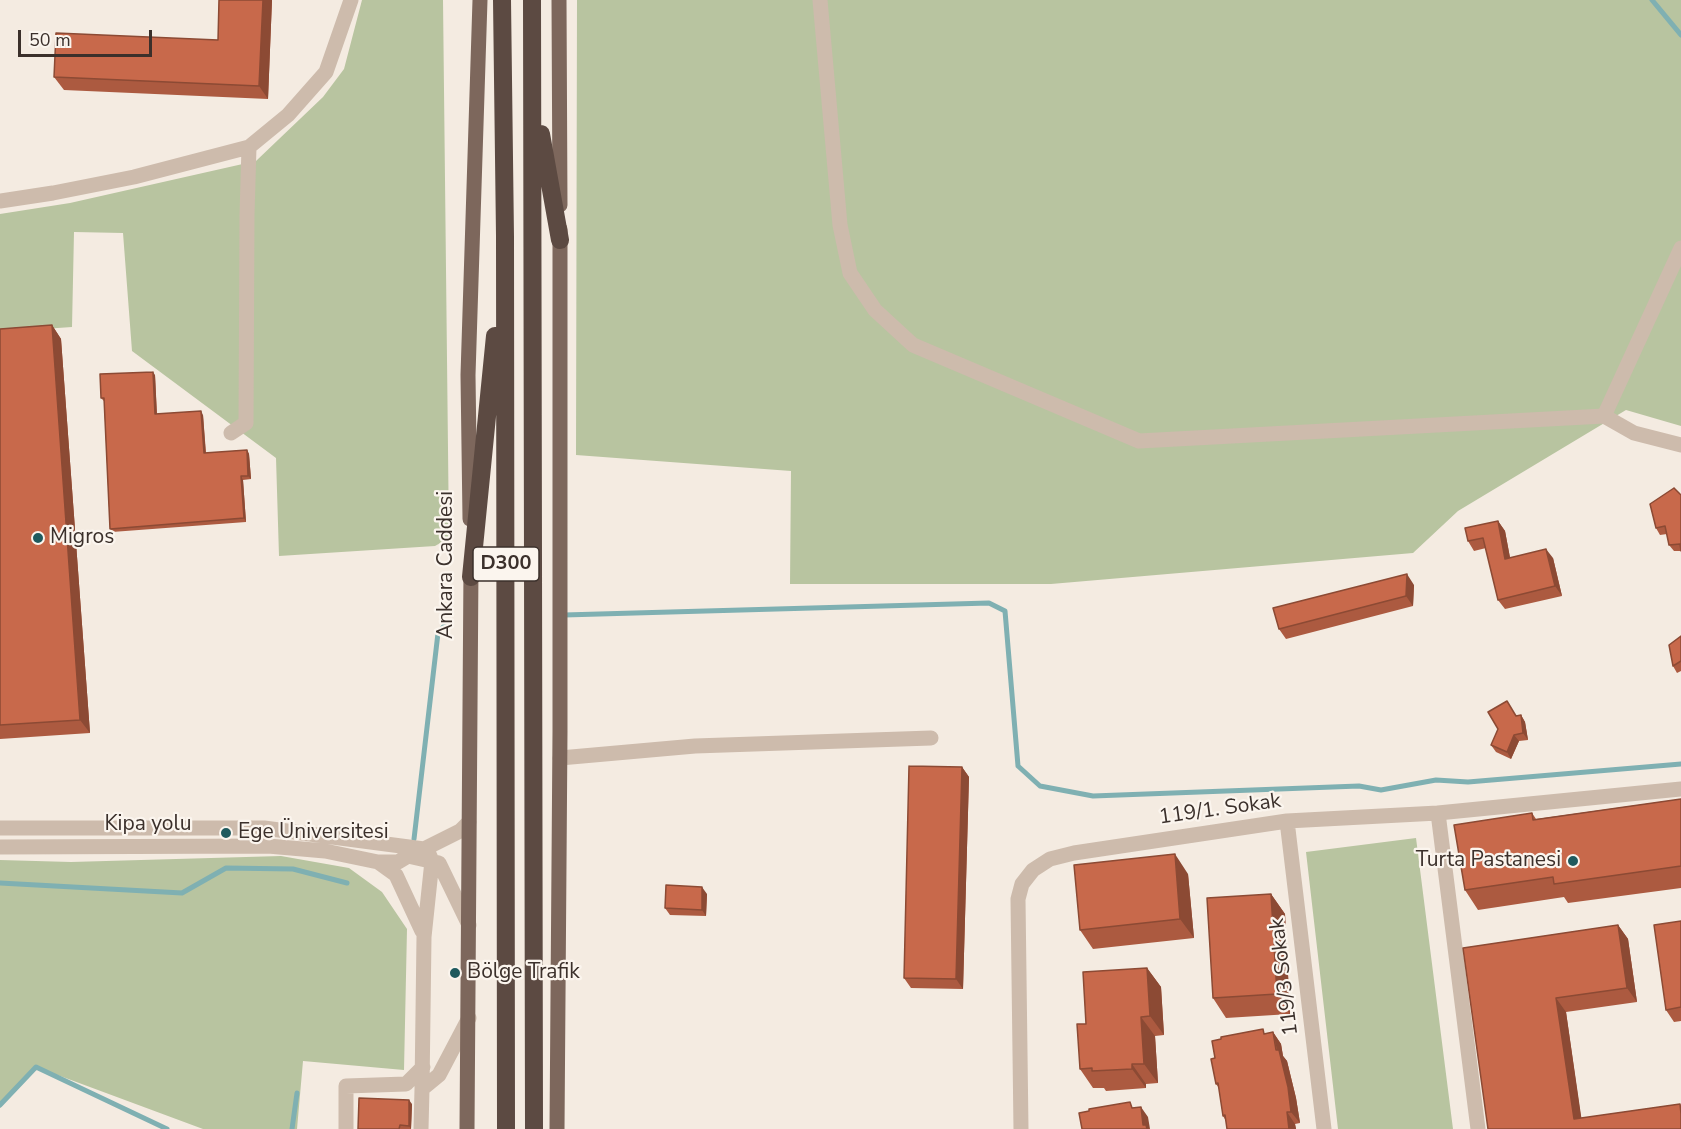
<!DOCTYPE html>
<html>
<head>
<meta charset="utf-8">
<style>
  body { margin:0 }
  #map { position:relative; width:1681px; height:1129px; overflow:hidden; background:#f4ebe1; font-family:"Nunito Sans",sans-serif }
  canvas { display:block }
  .scale { position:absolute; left:18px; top:30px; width:134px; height:27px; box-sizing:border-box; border:3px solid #3b302b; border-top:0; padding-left:8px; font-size:18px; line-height:21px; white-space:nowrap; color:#3b302b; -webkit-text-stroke:4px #fbf5ee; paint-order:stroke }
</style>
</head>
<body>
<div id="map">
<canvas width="1681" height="1129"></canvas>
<div class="scale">50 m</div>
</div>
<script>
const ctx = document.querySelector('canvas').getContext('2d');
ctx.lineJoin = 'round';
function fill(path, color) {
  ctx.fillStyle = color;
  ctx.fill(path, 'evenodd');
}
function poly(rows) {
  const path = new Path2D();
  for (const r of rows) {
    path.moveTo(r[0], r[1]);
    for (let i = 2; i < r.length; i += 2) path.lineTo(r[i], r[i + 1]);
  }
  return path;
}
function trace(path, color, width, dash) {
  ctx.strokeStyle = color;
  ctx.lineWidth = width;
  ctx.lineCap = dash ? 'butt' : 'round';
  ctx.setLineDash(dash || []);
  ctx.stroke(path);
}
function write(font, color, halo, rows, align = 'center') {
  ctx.font = font + ' "Nunito Sans",sans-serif';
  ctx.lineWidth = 4.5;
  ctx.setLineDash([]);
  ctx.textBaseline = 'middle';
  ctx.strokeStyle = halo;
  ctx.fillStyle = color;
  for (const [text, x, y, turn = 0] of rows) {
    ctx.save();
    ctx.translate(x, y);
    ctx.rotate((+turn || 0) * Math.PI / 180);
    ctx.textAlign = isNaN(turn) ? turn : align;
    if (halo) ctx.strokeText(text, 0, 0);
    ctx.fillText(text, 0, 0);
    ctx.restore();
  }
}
const green = poly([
  [362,0,443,0,449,538,435,546,279,556,276,458,132,351,123,233,74,232,72,327,0,332,0,214,70,203,256,161,323,97,344,69],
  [577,0,1681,0,1681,426,1626,410,1458,511,1413,553,1051,584,790,584,791,471,576,455],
  [1416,838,1453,1129,1338,1129,1306,852],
  [281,856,349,868,382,892,407,929,404,1070,303,1061,297,1129,203,1129,36,1067,0,1108,0,860,71,862]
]);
const stream = poly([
  [1652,0,1681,35],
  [564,615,989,603,1005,611,1018,766,1040,786,1093,796,1359,786,1381,790,1436,780,1468,782,1681,764],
  [414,839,438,633,447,623],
  [0,883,182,893,226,868,293,869,347,883],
  [0,1105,36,1067,167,1129],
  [292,1129,297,1093]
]);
const minor = poly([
  [820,0,840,225,850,273,875,310,913,345,1139,441,1604,416,1634,433,1681,445],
  [0,201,53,193,134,177,249,147,288,115,326,72,351,0],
  [1604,416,1681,248],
  [231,433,246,423,247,215,249,147],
  [560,758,695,746,931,738],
  [1438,813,1478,1129],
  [1287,821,1324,1129],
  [0,828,264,828,424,849,460,831,469,822],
  [0,847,268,846,325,851,378,862,398,862,408,856,439,863,469,925],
  [378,862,396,875,422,931],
  [422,1089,424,937,432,861,429,854],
  [346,1129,346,1086,406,1084,423,1067],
  [421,1129,422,1089,439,1075,469,1018],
  [1021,1129,1018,899,1022,884,1033,870,1050,859,1074,853,1287,821,1438,813,1681,789]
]);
const major = poly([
  [559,0,560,205],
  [470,519,468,375,480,0],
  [467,1129,471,567],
  [557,1129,560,731,560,229]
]);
const highway = poly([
  [502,0,505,236,506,1129],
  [532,0,534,1129],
  [541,134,560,240],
  [471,577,495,336]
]);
const wall = poly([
  [219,0,272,0,268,99,64,90,54,77,218,40],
  [52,325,61,339,90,733,0,739,0,329],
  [155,375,157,414,203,415,206,453,247,450,249,454,251,479,243,480,246,522,112,532,110,529,104,401,101,398],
  [1674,488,1681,551,1674,551,1669,545,1667,534,1660,535,1656,528],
  [1498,521,1505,531,1510,558,1553,558,1562,596,1505,609,1498,600,1486,548,1474,551,1468,541],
  [1414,585,1413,606,1286,639,1279,629],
  [1681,636,1681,671,1677,673,1673,666],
  [1521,715,1525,722,1528,740,1519,741,1511,759,1496,752,1491,745,1517,716],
  [962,767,969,777,963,989,911,988,904,978],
  [1681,799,1681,888,1568,903,1564,897,1478,910,1465,890,1532,813,1536,819],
  [1188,874,1194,938,1093,949,1080,930],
  [707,894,706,916,670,915,665,908],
  [1271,894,1285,914,1290,1014,1226,1018,1213,998],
  [1681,921,1681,1021,1674,1022,1666,1010],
  [1618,925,1628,939,1637,1002,1566,1012,1581,1118,1680,1104,1681,1106,1681,1129,1488,1129,1463,948],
  [1147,968,1161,987,1164,1035,1155,1036,1158,1083,1146,1084,1146,1088,1106,1091,1104,1088,1093,1088,1080,1069,1086,1024],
  [1273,1032,1281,1044,1283,1056,1287,1061,1296,1098,1300,1123,1295,1124,1296,1129,1227,1129,1226,1121,1223,1116,1219,1088,1216,1084,1215,1058,1266,1034],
  [412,1104,411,1129,358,1129]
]);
const shadedWall = poly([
  [263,0,272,0,268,99,259,86],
  [52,325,61,339,90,733,80,720],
  [153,372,155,375,157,418,155,414],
  [201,411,203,415,206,457,204,453],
  [247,450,249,454,251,479,248,476],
  [241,476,243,480,246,522,244,518],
  [1498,521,1505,531,1512,568,1505,559],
  [1546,549,1553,558,1562,596,1555,586],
  [1407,574,1414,585,1413,606,1406,596],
  [1521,715,1525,722,1528,740,1523,733],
  [1514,735,1519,741,1511,759,1507,752],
  [962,767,969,777,963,989,956,979],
  [1175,854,1188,874,1194,938,1180,919],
  [702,887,707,894,706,916,702,910],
  [1271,894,1285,914,1290,1014,1277,994],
  [1618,925,1628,939,1637,1002,1627,988],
  [1147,968,1161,987,1164,1035,1150,1016],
  [1556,998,1566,1012,1583,1129,1574,1119],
  [1141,1017,1155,1036,1158,1083,1144,1064],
  [1273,1032,1281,1044,1283,1056,1287,1061,1296,1098,1300,1123,1291,1112],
  [1132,1064,1146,1084,1146,1088,1132,1069],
  [409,1100,412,1104,411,1129,409,1126],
  [1141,1107,1148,1117,1150,1129,1146,1129,1143,1125],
  [1287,1112,1295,1124,1296,1129,1289,1129]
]);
const building = poly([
  [219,0,263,0,259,86,54,77,56,33,218,40,219,0],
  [52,325,80,720,0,725,0,329,52,325],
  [153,372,155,414,201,411,204,453,247,450,248,476,241,476,244,518,110,529,104,398,101,398,100,374,153,372],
  [1674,488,1681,495,1681,551,1680,544,1669,545,1665,526,1656,528,1650,504,1674,488],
  [1498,521,1505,559,1546,549,1555,586,1498,600,1483,538,1468,541,1465,528,1498,521],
  [1407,574,1406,596,1279,629,1273,608,1407,574],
  [1681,636,1681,661,1673,666,1669,645,1681,636],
  [1507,701,1516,716,1521,715,1523,733,1514,735,1507,752,1491,745,1498,729,1488,712,1507,701],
  [909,766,962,767,956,979,904,978,909,766],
  [1681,799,1681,866,1554,884,1553,877,1465,890,1454,825,1532,813,1533,820,1681,799],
  [1175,854,1180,919,1080,930,1074,865,1175,854],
  [666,885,702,887,702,910,665,908,666,885],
  [1271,894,1277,994,1213,998,1207,898,1271,894],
  [1681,921,1681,1007,1666,1010,1654,925,1681,921],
  [1618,925,1627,988,1556,998,1574,1119,1680,1104,1681,1114,1681,1129,1488,1129,1463,948,1618,925],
  [1147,968,1150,1016,1141,1017,1144,1064,1132,1064,1132,1069,1092,1071,1092,1068,1080,1069,1077,1024,1086,1024,1083,972,1147,968],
  [1263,1029,1264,1034,1273,1032,1276,1050,1279,1050,1288,1087,1291,1112,1287,1112,1289,1129,1227,1129,1225,1115,1223,1116,1218,1083,1216,1084,1211,1059,1215,1058,1212,1041,1221,1039,1221,1037,1263,1029],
  [359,1098,409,1100,409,1126,400,1125,399,1129,358,1129,359,1098],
  [1130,1102,1132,1108,1141,1107,1143,1125,1146,1125,1147,1129,1082,1129,1079,1113,1089,1111,1089,1109,1130,1102]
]);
const markers = [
  [38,538,6,"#1f5a5e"],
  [226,833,6,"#1f5a5e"],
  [1573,861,6,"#1f5a5e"],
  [455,973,6,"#1f5a5e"]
];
const shields = [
  [506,564,66]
];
const shieldNames = [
  ["D300",506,564]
];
const poiNames = [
  ["Migros",50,538],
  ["Ege Üniversitesi",238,833],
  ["Turta Pastanesi",1561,861,"right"],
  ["Bölge Trafik",467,973]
];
const streetNames = [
  ["Ankara Caddesi",447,565,-90],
  ["119/1. Sokak",1220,810,-8],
  ["Kipa yolu",148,825],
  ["119/3 Sokak",1285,977,-97]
];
fill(green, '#b8c4a0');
trace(stream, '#7fb0b2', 5);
trace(minor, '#cdbbac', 15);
trace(major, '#7d675c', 15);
trace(highway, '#5c4a42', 18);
fill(wall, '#ac5a40');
fill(shadedWall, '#8c4a34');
fill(building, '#c8694b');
trace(building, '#8c4a34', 1.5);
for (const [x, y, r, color] of markers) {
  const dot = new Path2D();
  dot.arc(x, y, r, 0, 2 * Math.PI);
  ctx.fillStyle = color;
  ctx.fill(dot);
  trace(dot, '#fbf5ee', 2);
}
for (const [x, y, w] of shields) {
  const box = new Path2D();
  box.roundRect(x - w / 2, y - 17, w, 34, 4.5);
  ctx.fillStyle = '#fbf5ee';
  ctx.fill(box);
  trace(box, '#3b302b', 1.5);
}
write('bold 20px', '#3b302b', null, shieldNames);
write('21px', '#3b302b', '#fbf5ee', poiNames, 'left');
write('21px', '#3b302b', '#fbf5ee', streetNames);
</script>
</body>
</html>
